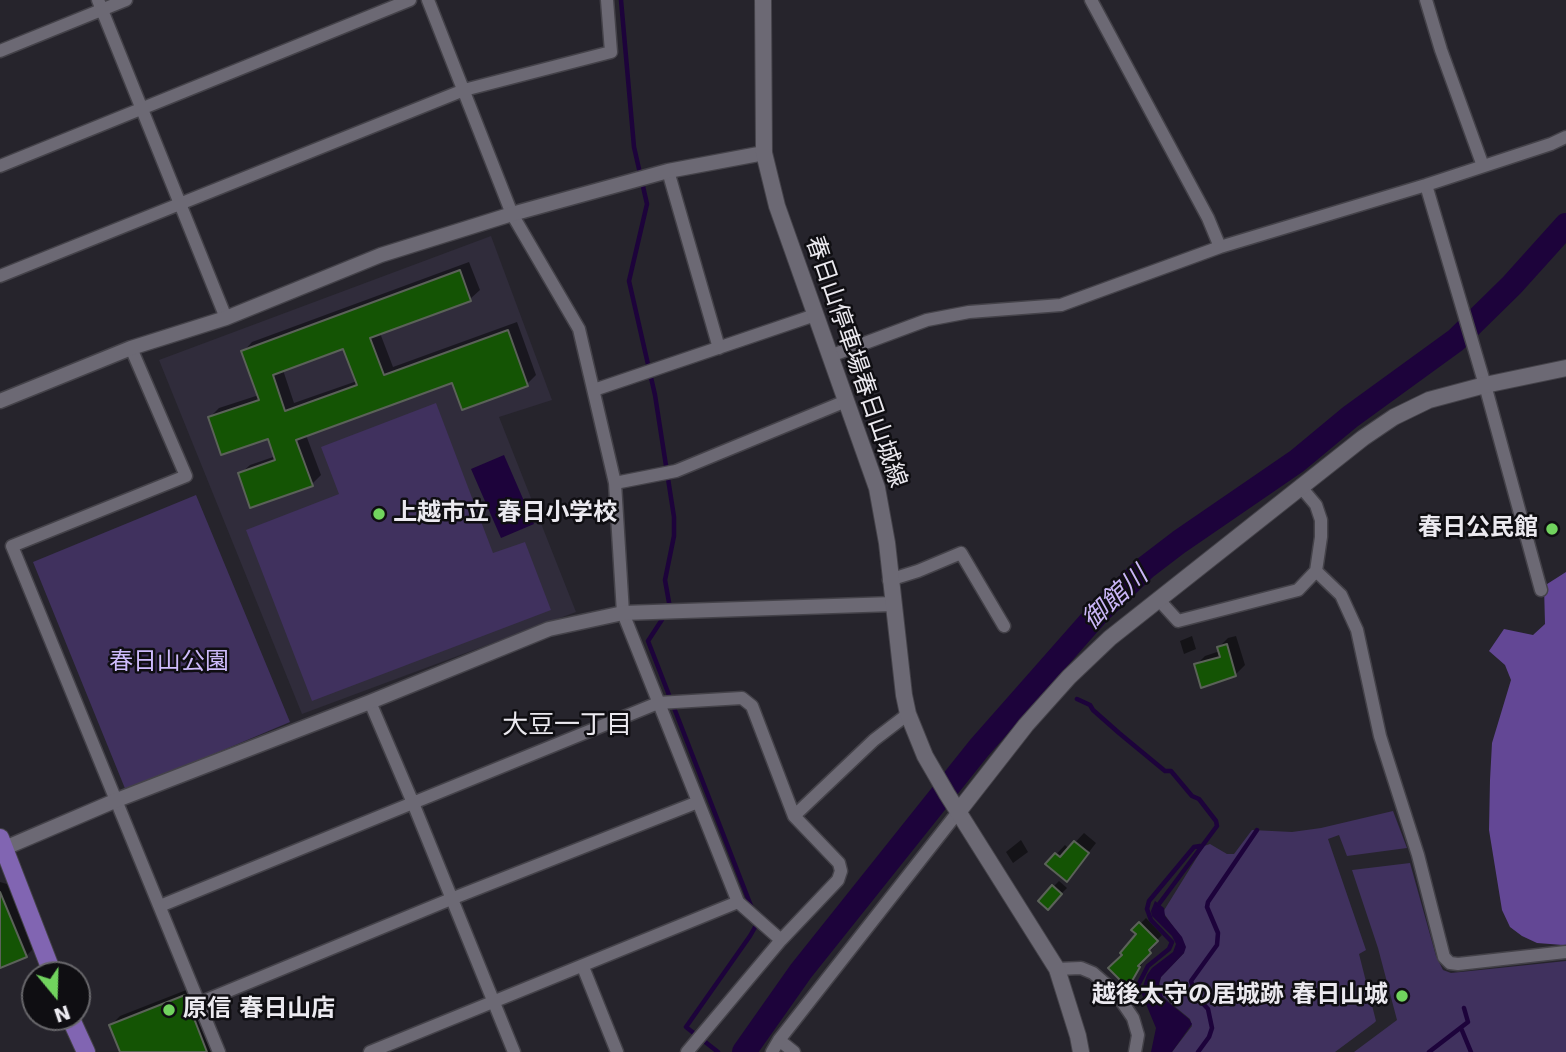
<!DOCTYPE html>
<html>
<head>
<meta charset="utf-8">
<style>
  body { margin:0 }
  #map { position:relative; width:1566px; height:1052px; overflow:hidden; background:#26242c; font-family:"DejaVu Sans",sans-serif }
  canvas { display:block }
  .north { position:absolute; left:21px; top:961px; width:70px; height:70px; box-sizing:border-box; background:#0f0e12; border:2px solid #67666a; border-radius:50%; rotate:161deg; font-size:19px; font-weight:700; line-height:28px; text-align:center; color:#ebe9ef }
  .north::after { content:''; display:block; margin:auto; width:24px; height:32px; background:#71d35e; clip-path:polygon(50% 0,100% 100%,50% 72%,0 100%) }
</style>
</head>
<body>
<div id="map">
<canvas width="1566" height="1052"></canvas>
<div class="north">N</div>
</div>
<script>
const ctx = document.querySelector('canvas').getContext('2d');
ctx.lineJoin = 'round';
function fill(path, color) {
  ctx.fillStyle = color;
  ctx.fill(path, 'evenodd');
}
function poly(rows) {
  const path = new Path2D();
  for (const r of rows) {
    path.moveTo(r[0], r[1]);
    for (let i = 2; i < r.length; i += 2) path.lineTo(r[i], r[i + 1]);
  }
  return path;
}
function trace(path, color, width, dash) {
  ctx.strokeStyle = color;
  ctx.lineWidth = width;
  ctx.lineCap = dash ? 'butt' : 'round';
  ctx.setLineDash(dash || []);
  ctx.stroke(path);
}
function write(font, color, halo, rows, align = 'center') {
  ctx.font = font + ' "DejaVu Sans","Noto Sans JP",sans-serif';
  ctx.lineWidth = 5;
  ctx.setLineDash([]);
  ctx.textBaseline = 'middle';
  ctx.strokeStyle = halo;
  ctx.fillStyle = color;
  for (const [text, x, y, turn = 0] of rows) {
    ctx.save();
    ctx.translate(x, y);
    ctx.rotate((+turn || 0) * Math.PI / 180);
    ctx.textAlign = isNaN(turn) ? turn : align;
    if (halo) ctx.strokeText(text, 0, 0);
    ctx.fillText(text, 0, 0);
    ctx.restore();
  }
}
const built = poly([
  [491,236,552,400,499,417,576,612,302,714,159,360]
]);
const green = poly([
  [436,403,493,553,525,542,551,610,312,701,246,530,339,494,321,447],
  [196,495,290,722,126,791,33,562],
  [1393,811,1407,848,1347,856,1339,835,1328,839,1366,950,1359,954,1376,1021,1374,1023,1335,1052,1172,1052,1192,1026,1190,1019,1161,995,1159,986,1161,977,1184,953,1177,932,1163,912,1204,846,1210,844,1227,854,1234,854,1252,830,1292,832,1321,828],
  [1410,863,1436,956,1443,970,1451,973,1566,961,1566,1052,1354,1052,1397,1020,1378,948,1352,870]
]);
const forest = poly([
  [1566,572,1566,945,1563,945,1537,943,1522,936,1510,927,1502,910,1489,830,1490,780,1492,743,1511,680,1505,665,1489,651,1504,629,1533,635,1545,624,1544,586]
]);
const water = poly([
  [504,455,534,524,501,538,471,469],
  [1155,901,1164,908,1165,916,1182,937,1186,947,1184,953,1161,977,1159,983,1163,998,1189,1019,1192,1024,1172,1052,1151,1052,1156,1028,1141,992,1147,975,1152,968,1173,952,1176,944,1172,936,1152,916,1151,911]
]);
const shadow = poly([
  [469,262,480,290,470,299,380,333,393,367,517,322,536,375,527,384,453,381,306,435,321,475,312,484,240,474,250,465,276,456,269,437,210,417,219,408,259,395,243,352,252,342],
  [344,347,357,381,294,403,283,370],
  [1192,636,1196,649,1184,654,1180,641],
  [1236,636,1245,665,1236,674,1202,685,1196,665,1205,656,1220,651,1219,647,1228,638],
  [1084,833,1096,843,1067,880,1048,863,1065,845,1069,849],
  [1021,840,1028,852,1013,863,1006,852],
  [1059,881,1067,888,1048,907,1053,887],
  [0,882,10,885,35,947,26,956,0,966],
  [1146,918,1162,935,1153,944,1155,946,1141,960,1144,961,1128,985,1124,955,1138,934,1134,930],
  [194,987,220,1052,121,1052,111,1025,120,1016]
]);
const stream = poly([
  [621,0,634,147,647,204,629,281,655,395,674,517,674,536,665,580,670,608],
  [665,615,648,641,753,911],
  [1077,699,1090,705,1093,710,1119,733,1165,771,1171,771,1192,796,1199,799,1216,821,1217,826,1159,904],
  [1135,991,1148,966,1169,949,1172,942,1151,920,1147,909,1149,901,1194,847,1200,846],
  [1461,1028,1471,1052],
  [718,1052,686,1027,750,936,758,922],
  [1198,1052,1209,1037,1212,1028,1208,1009,1196,996,1191,981,1217,945,1218,933,1207,907,1208,902,1257,830],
  [1429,1052,1468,1022,1464,1008]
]);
const river = poly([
  [744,1052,801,971,979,748,1098,613,1145,568,1179,542,1297,461,1350,417,1456,340,1512,285,1566,225]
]);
const building = poly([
  [460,270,471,301,370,338,384,375,508,330,528,386,462,410,452,383,296,440,313,486,250,508,238,473,275,460,268,439,221,455,208,417,259,400,241,351,460,270],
  [343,349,357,385,285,411,273,375,343,349],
  [1227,644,1236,676,1201,688,1194,664,1220,657,1217,647,1227,644],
  [1074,841,1089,853,1067,882,1045,864,1055,853,1060,857,1074,841],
  [1052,885,1062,894,1048,910,1038,901,1052,885],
  [0,892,27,957,0,968,0,892],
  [1139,922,1158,941,1149,950,1151,953,1138,966,1140,967,1128,988,1108,968,1122,955,1120,953,1136,934,1131,930,1139,922],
  [185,995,207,1052,120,1052,109,1025,185,995]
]);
const minor = poly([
  [98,0,226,318],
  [428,0,512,214,579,329,615,483,623,613,738,902,781,940],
  [1091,0,1208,218,1220,247],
  [1426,0,1441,50,1483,166],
  [0,51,126,0],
  [0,166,410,0],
  [668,171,719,348],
  [1426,185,1485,385,1541,590],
  [0,276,464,90,611,52,607,0],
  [131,348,186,476,12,546,219,1052],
  [830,356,927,320,969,312,1061,305,1220,247,1426,185,1551,144,1566,137],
  [594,390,815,315],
  [615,483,676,471,846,401],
  [1316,571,1341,595,1357,630,1380,736,1418,855,1444,957,1450,963,1458,964,1566,952],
  [889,580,918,571,961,553,1004,626],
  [1158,599,1178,621,1298,590,1316,571,1321,537,1321,520,1316,505,1300,486],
  [370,702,413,803,514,1052],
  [794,816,874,740,908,714],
  [160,906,658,703,742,698,752,706,794,816,839,863,841,871,838,880,781,940,687,1052],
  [583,967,617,1052],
  [1057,969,1081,968,1093,973,1116,993,1133,1018,1138,1035,1135,1052],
  [199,1003,451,899,698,802],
  [779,1040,794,1052],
  [370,1052,738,902],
  [772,1052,779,1040,958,812]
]);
const tertiary = poly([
  [0,401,131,348,226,318,381,255,512,214,668,171,764,153],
  [0,850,117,800,370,702,549,629,623,613,893,604]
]);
const secondary = poly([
  [763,0,764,153,777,206,877,488,887,543,904,695,908,714,925,756,947,794,1057,969,1078,1036,1081,1052],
  [958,812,1026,725,1069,677,1110,638,1363,438,1394,417,1429,400,1485,385,1566,368]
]);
const primary = poly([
  [0,838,53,975],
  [70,1017,86,1052]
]);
const markers = [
  [379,514,7,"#71d35e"],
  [1552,529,7,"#71d35e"],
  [1402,996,7,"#71d35e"],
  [169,1010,7,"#71d35e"]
];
const streetNames = [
  ["春日山停車場春日山城線",855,362,71]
];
const poiNames = [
  ["上越市立 春日小学校",393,514],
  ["春日公民館",1538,529,"right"],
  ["越後太守の居城跡 春日山城",1388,996,"right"],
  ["原信 春日山店",183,1010]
];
const parkNames = [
  ["春日山公園",169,663]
];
const waterNames = [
  ["御館川",1116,599,-43]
];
const neighbourhoodNames = [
  ["大豆一丁目",567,726]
];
fill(built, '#302c3b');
fill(green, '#40315e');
fill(forest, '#634795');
fill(water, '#1d033b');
fill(shadow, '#0007');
trace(stream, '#1d033b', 4.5);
trace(river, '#1d033b', 24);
fill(building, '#145404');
trace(building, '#5b6259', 2);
trace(minor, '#444249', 15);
trace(tertiary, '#444249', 17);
trace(secondary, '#444249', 18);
trace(primary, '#444249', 20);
trace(minor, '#6c6974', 12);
trace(tertiary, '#6c6974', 14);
trace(secondary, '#6c6974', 16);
trace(primary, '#8165b2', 18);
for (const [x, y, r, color] of markers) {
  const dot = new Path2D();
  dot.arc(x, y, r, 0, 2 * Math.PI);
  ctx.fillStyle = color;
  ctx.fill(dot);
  trace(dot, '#0f0e12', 2.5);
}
write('24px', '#ebe9ef', '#0f0e12', streetNames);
write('bold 24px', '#ebe9ef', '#0f0e12', poiNames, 'left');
write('24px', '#cebbfc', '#0f0e12', parkNames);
write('italic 26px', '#cab6f7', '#0f0e12', waterNames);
write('26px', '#ebe9ef', '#0f0e12', neighbourhoodNames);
</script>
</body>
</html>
